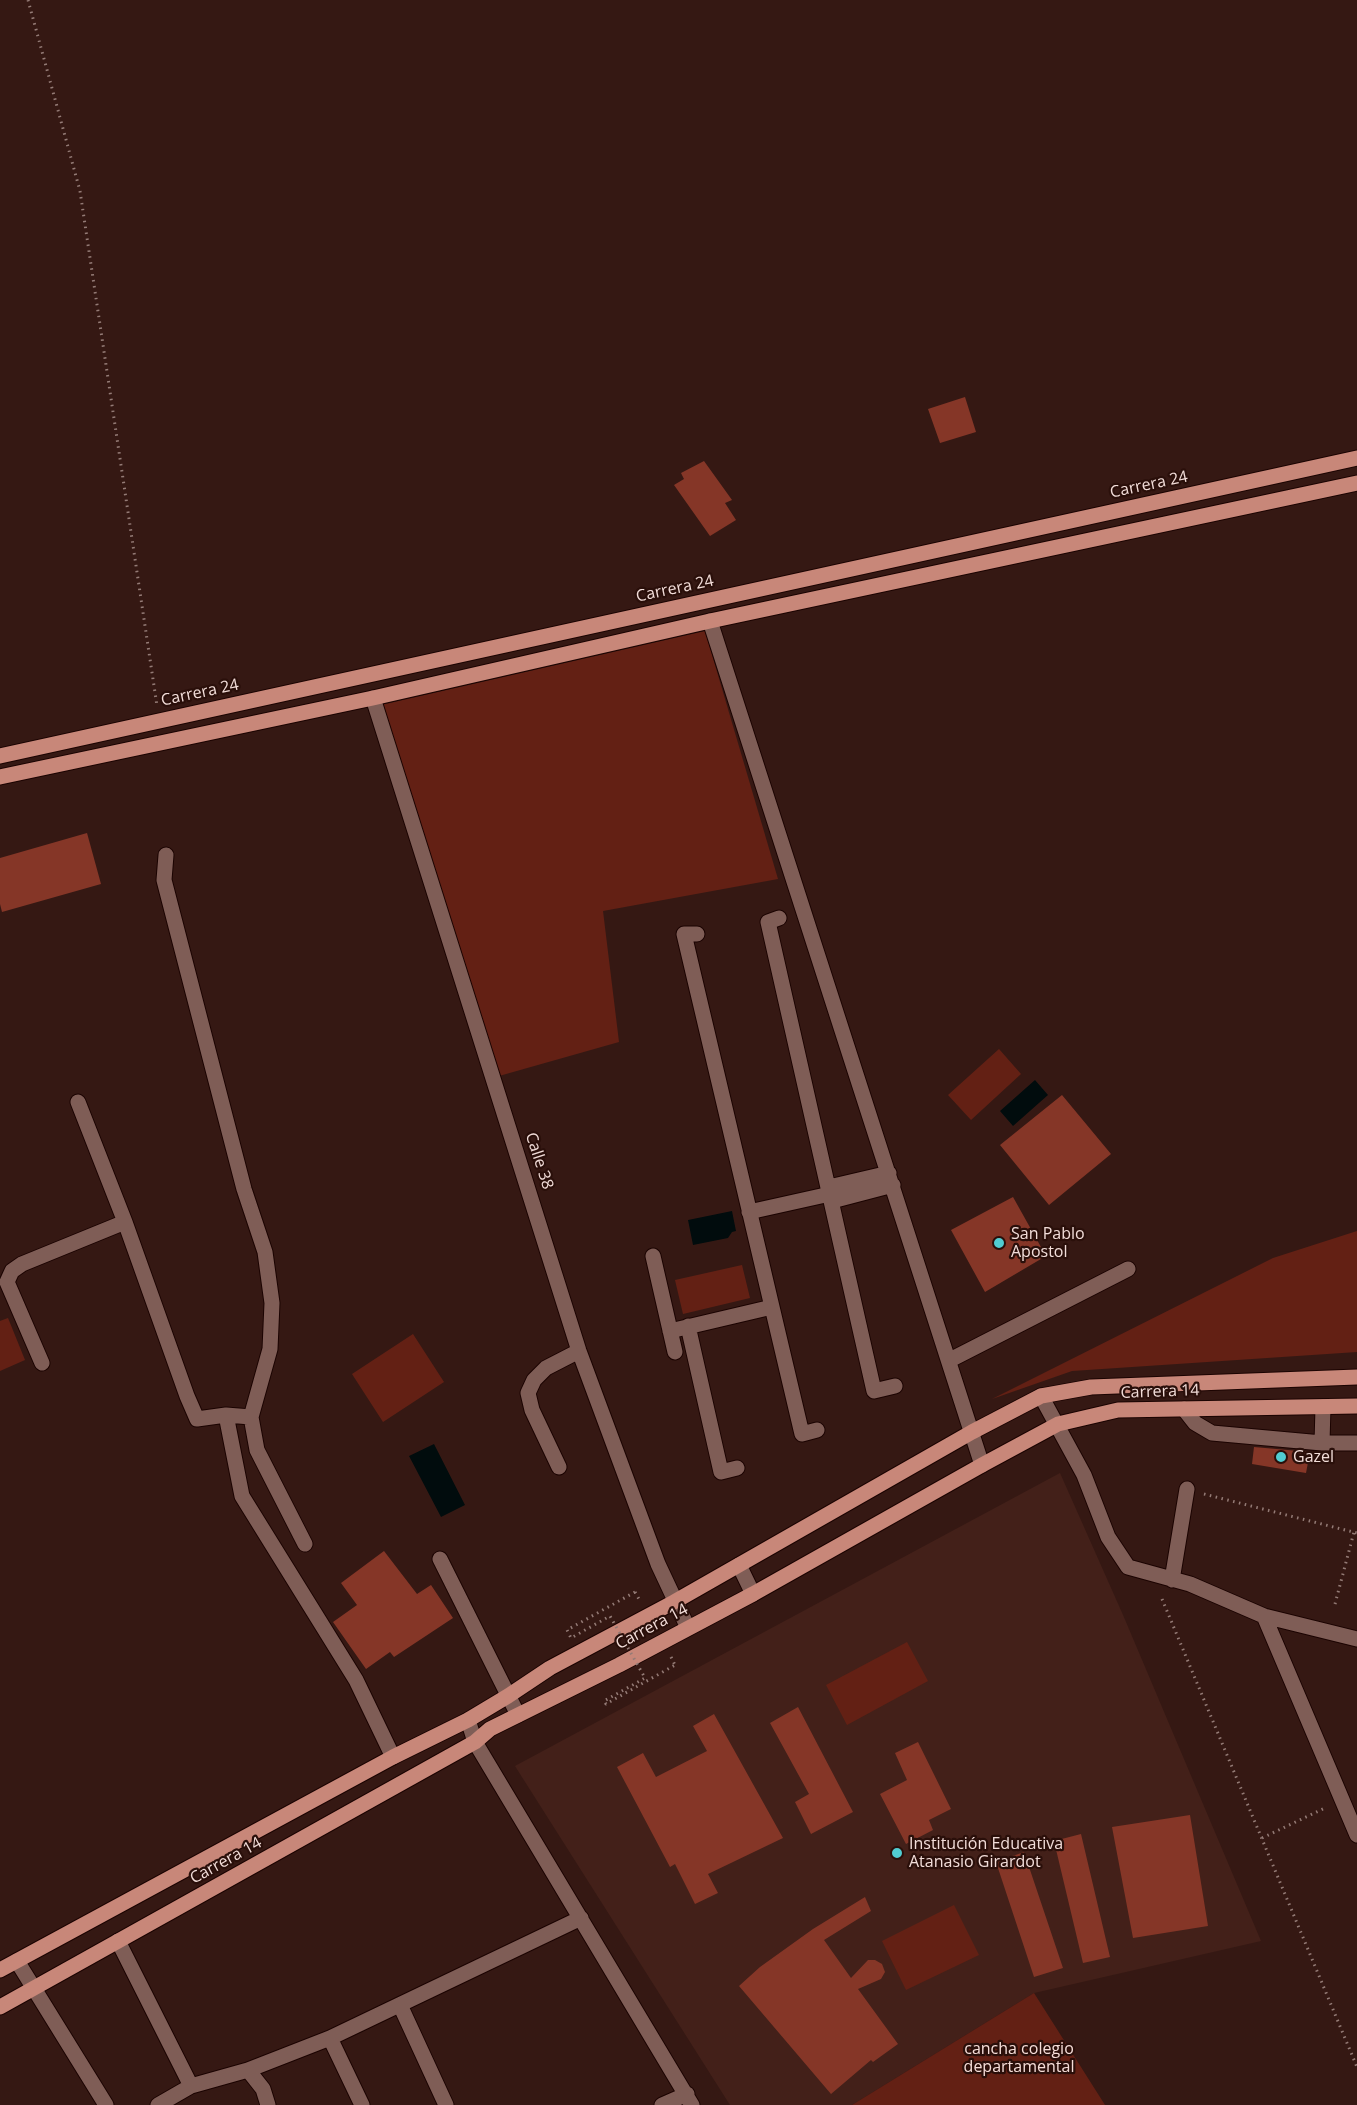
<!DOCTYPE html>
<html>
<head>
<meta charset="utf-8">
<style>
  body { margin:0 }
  canvas { display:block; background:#351813 }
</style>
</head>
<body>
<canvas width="1357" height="2105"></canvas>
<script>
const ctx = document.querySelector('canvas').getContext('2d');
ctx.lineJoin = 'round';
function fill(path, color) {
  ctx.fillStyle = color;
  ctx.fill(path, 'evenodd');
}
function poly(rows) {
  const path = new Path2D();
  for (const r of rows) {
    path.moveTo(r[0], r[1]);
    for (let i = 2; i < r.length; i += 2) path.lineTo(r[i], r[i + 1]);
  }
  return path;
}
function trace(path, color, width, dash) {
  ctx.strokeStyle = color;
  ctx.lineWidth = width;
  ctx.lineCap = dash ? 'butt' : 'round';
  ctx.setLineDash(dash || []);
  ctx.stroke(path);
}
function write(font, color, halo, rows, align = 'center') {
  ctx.font = font + ' "Open Sans",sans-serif';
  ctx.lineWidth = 4.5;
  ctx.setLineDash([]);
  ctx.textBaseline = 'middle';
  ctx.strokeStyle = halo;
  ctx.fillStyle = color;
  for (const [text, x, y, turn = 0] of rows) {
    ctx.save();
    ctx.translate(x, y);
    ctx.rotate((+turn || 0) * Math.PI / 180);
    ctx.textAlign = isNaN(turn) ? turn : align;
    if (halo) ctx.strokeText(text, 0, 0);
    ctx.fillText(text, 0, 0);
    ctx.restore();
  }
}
const built = poly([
  [1060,1473,1123,1615,1261,1941,1034,1993,852,2105,730,2105,515,1766]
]);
const green = poly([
  [705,631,778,879,603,911,619,1042,499,1076,381,705],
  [999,1049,1021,1074,971,1120,948,1095],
  [1357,1231,1357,1352,1072,1371,992,1399,1273,1258],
  [742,1265,750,1298,683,1314,675,1280],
  [8,1318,25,1360,0,1371,0,1321],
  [413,1334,444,1382,383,1422,352,1374],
  [907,1642,928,1681,847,1725,826,1685],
  [954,1905,979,1955,906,1990,882,1941],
  [1034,1993,1105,2105,852,2105]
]);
const water = poly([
  [1035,1080,1048,1095,1013,1126,1000,1111],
  [732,1211,736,1231,732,1232,728,1238,693,1245,688,1220],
  [434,1444,465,1505,441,1517,409,1456]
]);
const building = poly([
  [965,397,976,432,940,443,928,409],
  [704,461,732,500,725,503,736,520,710,536,674,485,684,479,681,473],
  [87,833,101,884,2,912,0,904,0,858],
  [1062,1095,1111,1154,1049,1205,1000,1145],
  [1013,1197,1046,1256,985,1292,951,1230],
  [1254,1447,1310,1452,1306,1473,1252,1464],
  [384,1551,417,1594,431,1585,453,1618,394,1657,390,1652,366,1669,333,1622,357,1605,341,1583],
  [798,1707,853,1812,811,1834,795,1802,809,1794,770,1723],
  [714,1714,783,1838,708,1874,718,1893,695,1904,675,1864,670,1867,617,1767,643,1753,656,1777,707,1751,693,1726],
  [918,1742,951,1809,929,1820,933,1830,906,1844,880,1794,907,1780,895,1753],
  [1190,1815,1208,1926,1133,1938,1112,1827],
  [1081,1834,1110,1957,1083,1963,1054,1841],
  [1024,1852,1063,1968,1034,1977,996,1862],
  [865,1897,871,1911,824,1940,851,1978,868,1960,875,1960,882,1964,885,1972,881,1979,858,1989,898,2044,873,2062,871,2060,831,2094,739,1986,760,1967,813,1929]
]);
const path = poly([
  [28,0,80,191,157,706],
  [1204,1494,1357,1533],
  [635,1592,640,1601],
  [1162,1599,1357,2067],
  [1335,1604,1354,1532],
  [671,1657,675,1665],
  [1262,1838,1327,1807]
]);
const minor = poly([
  [710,621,982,1465],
  [373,698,579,1351,658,1564,688,1628],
  [166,855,164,880,244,1189,265,1252,272,1303,270,1349,251,1417,257,1450,305,1544],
  [779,918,768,922,874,1391,895,1386],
  [697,934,684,934,802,1434,817,1430],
  [78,1102,125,1222,187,1396,197,1419,226,1415,251,1417],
  [829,1187,889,1173],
  [832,1201,893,1185],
  [749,1212,830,1194],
  [653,1256,675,1352],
  [688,1326,721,1472,737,1468],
  [670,1331,772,1307],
  [950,1360,1128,1269],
  [42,1363,7,1282,12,1271,22,1264,125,1222],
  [1041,1396,1084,1475,1108,1537,1128,1567,1190,1584,1264,1616,1357,1639],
  [1184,1409,1195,1423,1212,1433,1322,1443,1357,1443],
  [226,1415,242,1496,356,1680,393,1757],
  [1322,1443,1323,1407],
  [559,1467,532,1410,528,1393,534,1380,546,1368,579,1351],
  [440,1559,518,1715],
  [739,1565,753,1594],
  [1172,1580,1187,1489],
  [1264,1616,1357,1835],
  [468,1720,475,1742,692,2105],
  [118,1941,191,2086],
  [17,1961,106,2105],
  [400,2005,446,2105],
  [330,2038,362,2105],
  [248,2070,263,2089,268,2105],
  [158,2105,191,2086,248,2070,330,2038,581,1918],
  [662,2105,687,2094]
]);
const major = poly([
  [0,756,1357,458],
  [0,777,373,698,710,621,1357,483],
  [0,1970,393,1757,468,1720,508,1696,550,1668,674,1602,972,1432,1041,1396,1091,1387,1357,1377],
  [0,2007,475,1742,490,1729,619,1665,753,1594,982,1465,1058,1424,1118,1410,1357,1406]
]);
const pathBridge = poly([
  [635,1592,567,1630,571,1638,610,1616,645,1678,604,1701,606,1704,675,1665]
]);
const markers = [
  [999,1243,6,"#51ccd1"],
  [1281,1457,6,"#51ccd1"],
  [897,1853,6,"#51ccd1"]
];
const streetNames = [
  ["Carrera 24",1149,485,-12],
  ["Carrera 24",675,589,-12],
  ["Carrera 24",200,693,-12],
  ["Calle 38",539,1161,72],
  ["Carrera 14",1160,1392,-2],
  ["Carrera 14",652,1627,-28],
  ["Carrera 14",226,1861,-29]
];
const poiNames = [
  ["San Pablo",1011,1234],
  ["Apostol",1011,1252],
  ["Gazel",1293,1457],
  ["Institución Educativa",909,1844],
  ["Atanasio Girardot",909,1862]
];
const parkNames = [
  ["cancha colegio",1019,2049],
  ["departamental",1019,2067]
];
fill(built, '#432019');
fill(green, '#632014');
fill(water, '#010c0d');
fill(building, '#853627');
trace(minor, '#1b0301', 17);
trace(major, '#1b0301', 17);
trace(path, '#947b76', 3, [1.5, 4.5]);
trace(minor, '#7f5d56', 15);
trace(major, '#c88779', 15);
trace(pathBridge, '#947b76', 3, [1.5, 4.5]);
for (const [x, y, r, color] of markers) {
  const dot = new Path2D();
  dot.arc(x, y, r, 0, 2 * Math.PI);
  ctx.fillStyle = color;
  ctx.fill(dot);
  trace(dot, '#2a0f0a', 2);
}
write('16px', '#f2ddd9', '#2a0f0a', streetNames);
write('16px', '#f2ddd9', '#2a0f0a', poiNames, 'left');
write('16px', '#f6ddd8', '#2a0f0a', parkNames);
</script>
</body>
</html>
